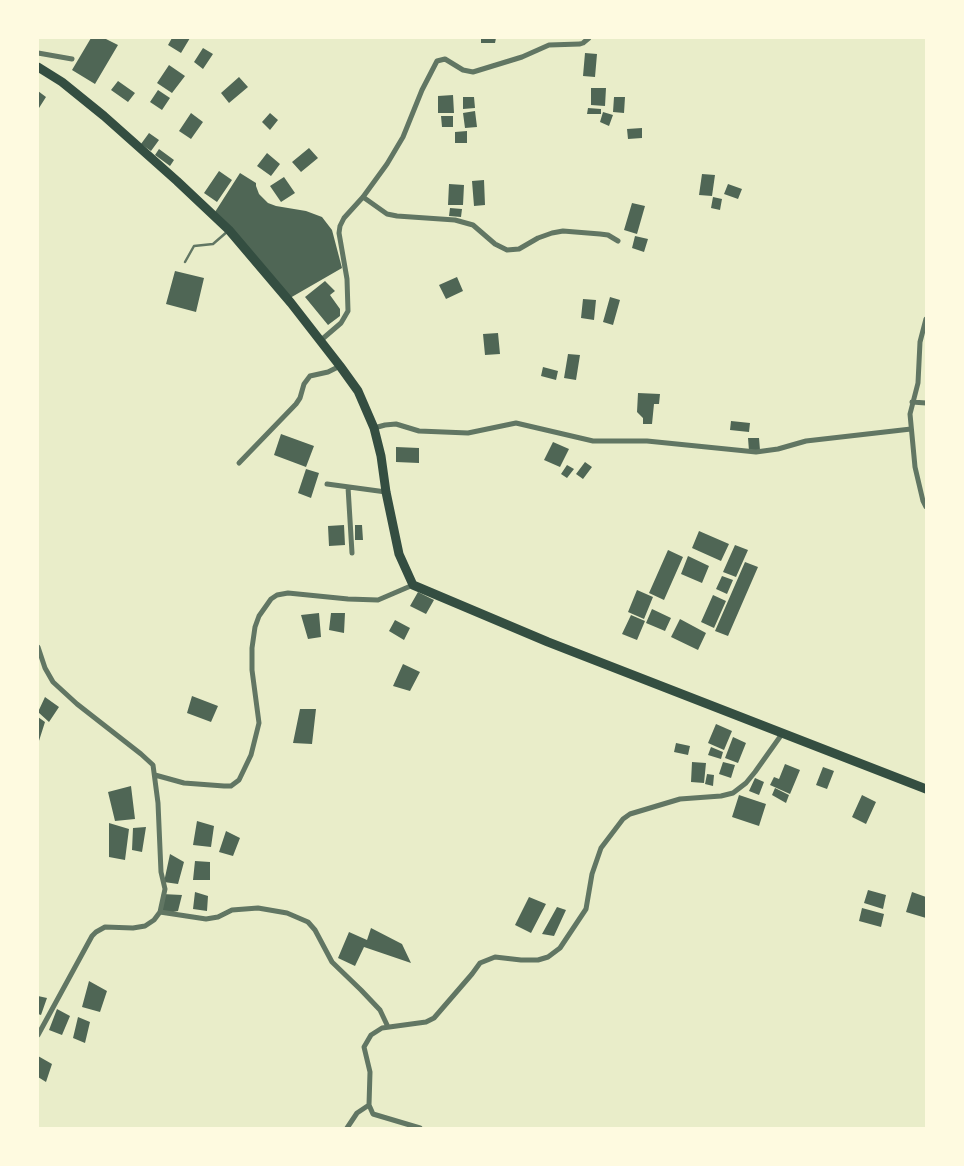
<!DOCTYPE html>
<html>
<head>
<meta charset="utf-8">
<style>
  body { margin:0 }
  #map { position:relative; width:964px; height:1166px; overflow:hidden; background:#e9edc9; font-family:"Archivo Narrow",sans-serif }
  canvas { display:block }
  .frame { position:absolute; inset:0; border:39px solid #fefae0; pointer-events:none }
</style>
</head>
<body>
<div id="map">
<canvas width="964" height="1166"></canvas>
<div class="frame"></div>
</div>
<script>
const ctx = document.querySelector('canvas').getContext('2d');
ctx.lineJoin = 'round';
function fill(path, color) {
  ctx.fillStyle = color;
  ctx.fill(path, 'evenodd');
}
function poly(rows) {
  const path = new Path2D();
  for (const r of rows) {
    path.moveTo(r[0], r[1]);
    for (let i = 2; i < r.length; i += 2) path.lineTo(r[i], r[i + 1]);
  }
  return path;
}
function trace(path, color, width, dash) {
  ctx.strokeStyle = color;
  ctx.lineWidth = width;
  ctx.lineCap = dash ? 'butt' : 'round';
  ctx.setLineDash(dash || []);
  ctx.stroke(path);
}
const building = poly([
  [91,38,104,38,118,45,95,84,72,70],
  [172,38,190,38,181,53,168,45],
  [481,38,496,38,495,43,481,43],
  [203,48,213,54,203,69,194,62],
  [585,53,597,54,595,77,583,76],
  [169,65,185,76,172,93,157,83],
  [239,77,248,87,229,103,221,93],
  [118,81,135,93,128,102,111,90],
  [591,88,606,88,605,106,591,105],
  [158,90,170,98,162,110,150,102],
  [38,91,46,97,39,108,38,107],
  [453,95,454,113,438,113,438,96],
  [463,97,474,97,475,108,463,109],
  [614,97,625,97,624,113,613,112],
  [588,108,601,109,601,114,587,114],
  [475,111,477,127,465,128,463,113],
  [603,112,613,115,609,126,600,122],
  [191,113,203,122,191,139,179,131],
  [270,113,278,120,270,130,262,122],
  [441,116,453,116,453,127,442,127],
  [642,128,642,138,628,139,627,129],
  [467,131,467,143,455,143,455,132],
  [149,133,159,140,151,151,141,144],
  [309,148,318,158,301,172,292,162],
  [159,149,174,160,170,166,155,155],
  [267,153,280,164,271,176,257,166],
  [219,171,232,180,217,202,204,193],
  [240,173,256,183,256,186,259,194,268,203,276,206,306,211,322,217,332,230,342,268,290,298,215,212],
  [702,174,715,175,712,196,699,195],
  [284,177,295,193,281,202,270,186],
  [484,180,485,205,474,206,472,181],
  [449,184,464,185,463,205,448,205],
  [728,184,742,189,738,199,724,194],
  [713,197,722,199,720,210,711,208],
  [632,203,645,206,637,234,624,230],
  [450,208,462,209,461,217,449,216],
  [635,236,648,239,644,252,632,248],
  [175,271,204,278,196,312,166,304],
  [457,277,463,291,446,299,439,285],
  [325,281,335,291,330,295,340,309,340,316,328,325,305,297],
  [610,297,620,300,613,325,603,322],
  [583,299,596,300,594,320,581,318],
  [498,333,500,354,485,355,483,334],
  [568,354,580,355,576,380,564,378],
  [543,367,558,371,556,380,541,376],
  [638,393,660,394,659,404,654,404,652,424,643,424,643,418,637,412],
  [731,421,750,423,749,432,730,430],
  [281,434,314,446,306,467,274,455],
  [748,438,759,438,760,450,749,451],
  [553,442,569,449,560,467,544,460],
  [396,447,419,448,419,463,396,462],
  [585,462,592,467,583,479,576,474],
  [567,465,574,469,567,478,561,474],
  [306,469,319,473,311,498,298,493],
  [344,525,345,545,329,546,328,526],
  [355,525,362,525,363,540,355,540],
  [699,531,729,544,721,561,692,548],
  [735,545,748,550,736,577,723,572],
  [668,550,683,557,664,600,649,593],
  [688,556,709,566,702,583,681,574],
  [745,562,758,567,728,636,715,631],
  [722,576,733,580,727,594,716,589],
  [637,590,653,597,644,619,628,612],
  [418,592,434,600,426,614,410,606],
  [713,595,726,601,714,628,701,622],
  [652,609,671,618,665,631,646,623],
  [319,613,321,637,308,639,301,615],
  [331,613,345,613,344,633,329,630],
  [631,615,645,621,637,640,622,634],
  [680,619,706,633,698,650,671,637],
  [395,620,410,628,404,640,389,631],
  [403,664,420,672,410,691,393,686],
  [192,696,218,706,211,722,187,713],
  [45,697,59,707,49,722,38,712],
  [300,709,316,709,312,744,293,743],
  [38,717,45,722,38,744],
  [716,724,732,731,724,750,708,743],
  [733,737,746,743,738,763,725,758],
  [676,743,690,746,688,755,674,752],
  [711,747,723,752,721,759,708,755],
  [692,762,706,763,704,783,691,782],
  [723,762,735,765,731,778,719,774],
  [785,764,800,770,790,794,770,785,774,777,779,779],
  [823,767,834,771,827,789,816,785],
  [707,774,714,775,713,786,705,784],
  [755,778,764,782,759,795,749,791],
  [131,786,135,819,115,821,108,792],
  [775,788,789,795,786,803,772,795],
  [739,795,766,804,759,826,732,817],
  [862,795,876,802,866,824,852,817],
  [197,821,214,826,211,847,193,845],
  [109,823,129,829,125,860,109,857],
  [146,827,142,852,132,850,133,828],
  [226,831,240,838,233,856,219,852],
  [170,854,184,862,178,884,164,882],
  [195,861,210,862,210,880,193,880],
  [868,890,886,895,883,909,864,903],
  [195,892,208,896,207,911,193,909],
  [912,892,926,897,926,918,906,912],
  [162,894,182,895,178,911,158,915],
  [529,897,546,904,531,933,515,925],
  [557,907,566,910,554,936,542,934],
  [862,908,884,914,881,927,859,921],
  [371,928,402,944,411,963,364,947,355,966,338,958,349,932,367,940],
  [89,981,107,991,100,1012,82,1007],
  [38,996,47,998,41,1015,38,1014],
  [57,1009,70,1016,62,1035,49,1030],
  [78,1017,90,1022,85,1043,73,1038],
  [38,1056,52,1064,46,1082,38,1077]
]);
const service = poly([
  [185,262,194,246,213,244,228,231]
]);
const minor = poly([
  [38,53,72,59],
  [363,197,387,214,397,216,455,220,473,225,495,244,507,250,519,249,538,238,552,233,563,231,600,234,608,235,618,241],
  [926,319,920,342,918,383,910,414,915,467,923,501,926,507],
  [320,341,341,323,348,311,347,279,339,233,340,226,344,218,363,197,387,164,403,137,422,90,437,61,445,59,463,70,473,72,522,57,549,45,580,44,583,43,589,38],
  [912,402,926,403],
  [374,428,385,425,396,424,419,431,468,433,516,423,593,441,647,441,756,452,778,449,806,441,911,429],
  [239,463,296,404,300,398,304,384,310,376,328,372,340,366],
  [327,484,386,492],
  [348,487,352,553],
  [38,647,45,668,53,682,77,704,141,754,153,765,158,803,161,872,165,889,160,912,154,920,145,926,133,928,105,927,96,932,92,936,38,1035],
  [155,775,184,783,224,786,231,786,239,780,251,755,259,723,252,670,252,648,255,627,259,616,271,599,277,595,288,593,348,599,378,600,413,585],
  [160,912,206,919,218,917,232,910,258,908,287,913,308,922,315,930,332,962,361,990,380,1010,388,1027],
  [347,1128,357,1113,369,1105],
  [420,1128,373,1114,369,1105,370,1072,364,1047,371,1035,382,1028,426,1022,434,1018,472,974,480,963,495,957,521,960,538,960,548,957,560,948,586,909,592,874,601,848,623,819,630,814,680,799,721,796,733,793,746,783,755,772,782,734]
]);
const primary = poly([
  [38,67,62,82,104,116,177,181,229,230,291,303,340,366,358,391,374,428,381,456,386,492,399,554,413,585,548,642,926,789]
]);
fill(building, '#4f6655');
trace(service, '#617663', 2.5);
trace(minor, '#617663', 5);
trace(primary, '#344e41', 9);
</script>
</body>
</html>
